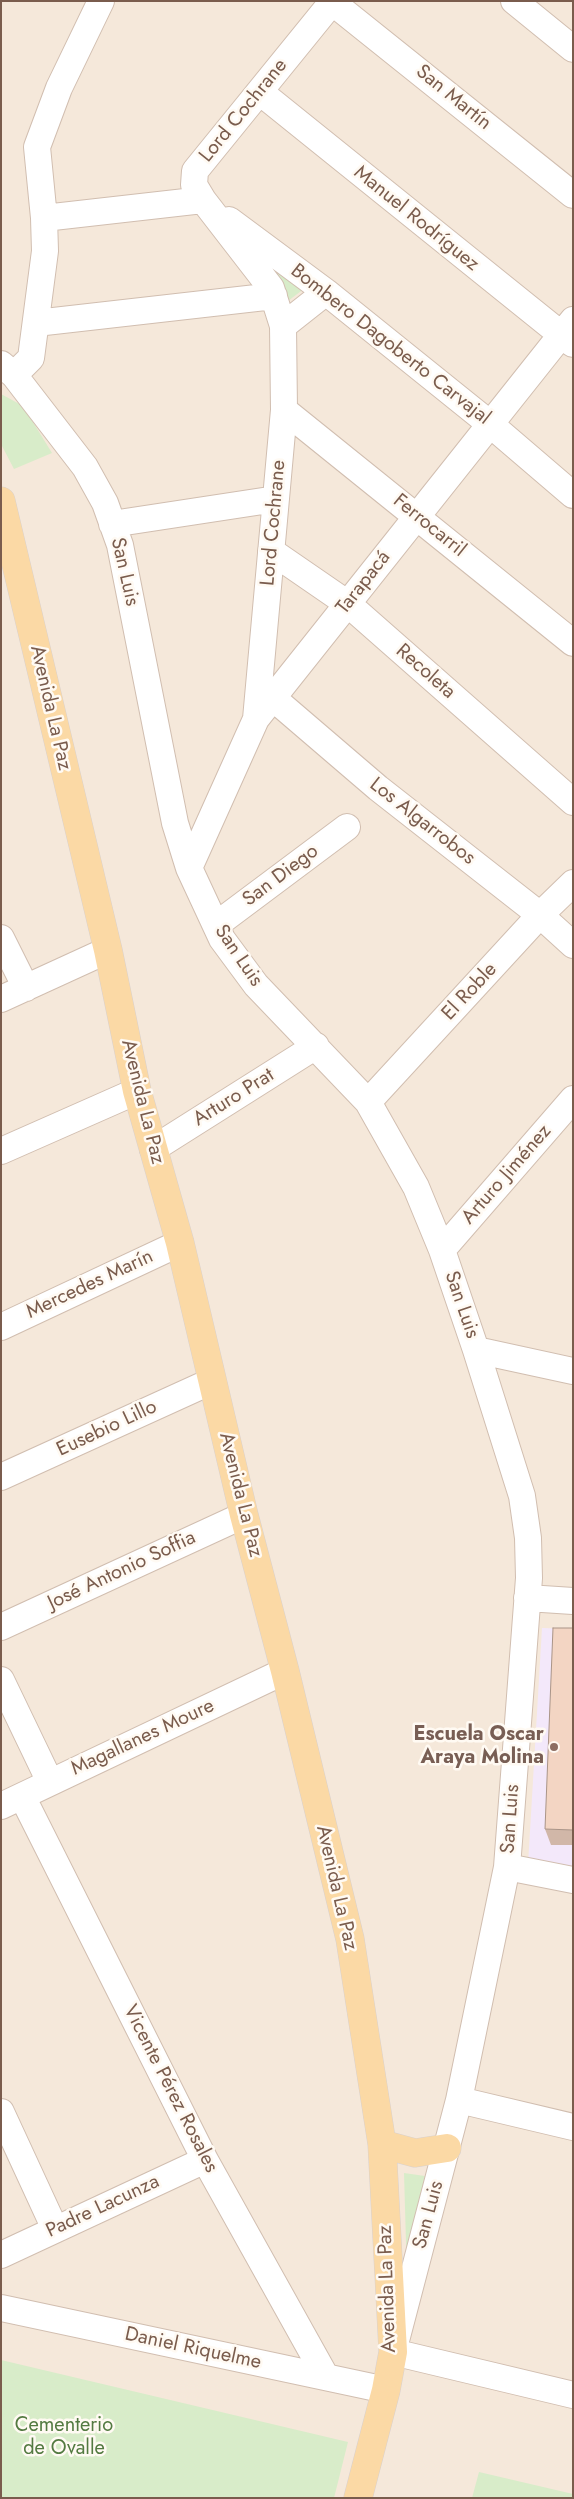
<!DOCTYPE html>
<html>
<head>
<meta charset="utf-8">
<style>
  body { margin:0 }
  #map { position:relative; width:574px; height:2499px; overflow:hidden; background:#fdf6ec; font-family:Jost,sans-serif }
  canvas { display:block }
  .frame { position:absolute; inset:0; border:2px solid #7a5c4d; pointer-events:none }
</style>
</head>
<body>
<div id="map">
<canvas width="574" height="2499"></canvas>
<div class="frame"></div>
</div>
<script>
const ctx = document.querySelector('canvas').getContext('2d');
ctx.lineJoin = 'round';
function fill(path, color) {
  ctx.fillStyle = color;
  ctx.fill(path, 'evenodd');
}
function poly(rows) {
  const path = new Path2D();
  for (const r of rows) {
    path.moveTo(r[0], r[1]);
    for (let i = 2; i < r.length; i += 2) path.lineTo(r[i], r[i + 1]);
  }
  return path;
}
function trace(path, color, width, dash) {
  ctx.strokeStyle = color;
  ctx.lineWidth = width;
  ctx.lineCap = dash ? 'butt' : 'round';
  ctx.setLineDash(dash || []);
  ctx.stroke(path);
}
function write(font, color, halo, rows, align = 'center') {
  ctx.font = font + ' Jost,sans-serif';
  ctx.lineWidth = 5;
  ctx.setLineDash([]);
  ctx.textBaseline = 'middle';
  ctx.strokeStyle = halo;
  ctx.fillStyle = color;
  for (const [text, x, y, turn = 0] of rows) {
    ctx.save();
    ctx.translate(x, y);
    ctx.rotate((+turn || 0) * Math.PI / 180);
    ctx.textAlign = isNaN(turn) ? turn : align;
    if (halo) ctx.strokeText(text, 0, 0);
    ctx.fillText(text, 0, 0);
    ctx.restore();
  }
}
const residential = poly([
  [1,1,573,1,573,2498,1,2498]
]);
const education = poly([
  [542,1628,573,1629,573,1875,528,1865]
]);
const green = poly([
  [258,254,305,288,288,301],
  [1,394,23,406,52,453,14,469,1,444],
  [404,2173,425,2176,407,2277],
  [1,2360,348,2442,334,2498,1,2498],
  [479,2472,573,2494,573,2498,472,2498]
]);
const minor = poly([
  [514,1,573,49],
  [332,2,573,195],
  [260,92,573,344],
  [44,218,203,200],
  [229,220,326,292,490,424,573,495],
  [36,323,274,296],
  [283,326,326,292],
  [1,364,14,375,85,467,105,503,120,545,175,823,189,868,222,939,256,985,368,1102,416,1187,442,1250,476,1350,522,1496,528,1538,529,1578,507,1867,459,2100,393,2352,573,2395],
  [14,375,31,358,45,251,44,218,37,147,59,88,101,1],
  [284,410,573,643],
  [112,524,276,499],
  [271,551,348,604,573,802],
  [273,698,378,788,540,915,573,945],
  [256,719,284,410,283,326,271,288,203,200,194,185,195,171,333,1],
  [189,868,256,719,573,320],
  [216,925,347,827],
  [1,938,26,988],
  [1,999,108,950],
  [368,1102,540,915,573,883],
  [153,1149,316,1046],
  [1,1151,137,1091],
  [442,1250,573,1099],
  [1,1327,180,1243],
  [476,1350,573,1371],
  [1,1477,212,1381],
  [527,1598,573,1601],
  [1,1627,244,1515],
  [1,1680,50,1782],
  [22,1796,205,2160,326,2377],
  [1,1806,285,1671],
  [507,1867,573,1880],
  [459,2100,573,2127],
  [1,2112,55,2229],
  [1,2255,205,2160],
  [1,2308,386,2390]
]);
const major = poly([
  [1,501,108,950,137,1091,180,1243,244,1515,285,1671,350,1939,382,2144,393,2352,386,2390,358,2498],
  [382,2144,415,2153,447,2148]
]);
const wall = poly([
  [573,1628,573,1845,551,1845,545,1829]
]);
const building = poly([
  [553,1628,573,1628,573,1830,545,1829,553,1628]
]);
const markers = [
  [554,1747,5,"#8d6e63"]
];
const streetNames = [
  ["San Martín",453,98,39],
  ["Lord Cochrane",244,111,-51],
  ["Manuel Rodríguez",416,219,39],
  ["Bombero Dagoberto Carvajal",390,345,38],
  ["Lord Cochrane",274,523,-85],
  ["Ferrocarril",429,526,39],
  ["San Luis",124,572,77],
  ["Tarapacá",364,583,-52],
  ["Recoleta",425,672,41],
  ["Avenida La Paz",50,708,77],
  ["Los Algarrobos",422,822,38],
  ["San Diego",281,876,-37],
  ["San Luis",238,956,56],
  ["El Roble",470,992,-47],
  ["Arturo Prat",234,1098,-32],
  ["Avenida La Paz",142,1102,76],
  ["Arturo Jiménez",507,1175,-49],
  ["Mercedes Marín",90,1285,-25],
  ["San Luis",461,1305,71],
  ["Eusebio Lillo",107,1429,-25],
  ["Avenida La Paz",240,1495,76],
  ["José Antonio Soffia",122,1571,-25],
  ["Magallanes Moure",143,1738,-25],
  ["San Luis",511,1819,-86],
  ["Avenida La Paz",336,1888,77],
  ["Vicente Pérez Rosales",170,2089,63],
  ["Padre Lacunza",103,2207,-25],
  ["San Luis",429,2215,-75],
  ["Avenida La Paz",388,2289,-92],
  ["Daniel Riquelme",193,2349,12]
];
const educationNames = [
  ["Escuela Oscar",544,1735],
  ["Araya Molina",544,1758]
];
const parkNames = [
  ["Cementerio",64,2426],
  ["de Ovalle",64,2449]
];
fill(residential, '#f5e8da');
fill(education, '#f3e8fa');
fill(green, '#d8ecc9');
trace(minor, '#d1beb0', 28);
trace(major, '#dad1cd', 29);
trace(minor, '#fff', 26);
trace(major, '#fbd9a5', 28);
fill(wall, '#d1b7a8');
fill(building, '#f3d5c3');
trace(building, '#aa9588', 1);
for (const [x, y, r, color] of markers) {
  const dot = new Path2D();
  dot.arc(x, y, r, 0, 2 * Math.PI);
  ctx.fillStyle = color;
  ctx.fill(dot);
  trace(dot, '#fffaf3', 2);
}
write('20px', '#7a5c4d', '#fffaf3', streetNames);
write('bold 20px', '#785e54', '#fffaf3', educationNames, 'right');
write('20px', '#537a41', '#fffaf3', parkNames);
</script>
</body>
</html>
